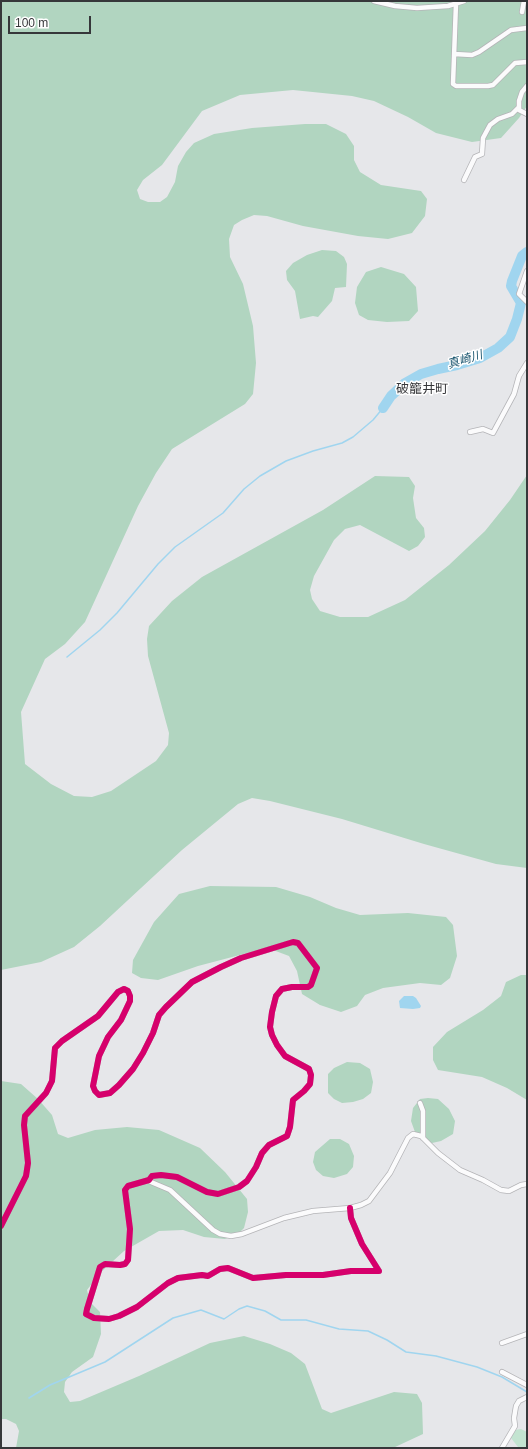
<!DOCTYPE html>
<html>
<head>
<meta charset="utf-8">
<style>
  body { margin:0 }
  #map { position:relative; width:528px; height:1449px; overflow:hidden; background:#e6e7ea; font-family:Helvetica,sans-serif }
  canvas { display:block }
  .frame { position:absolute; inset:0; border:2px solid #36373a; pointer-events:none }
  .scale { position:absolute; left:8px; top:16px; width:83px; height:18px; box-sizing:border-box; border:2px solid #36373a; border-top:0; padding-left:5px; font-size:12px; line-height:14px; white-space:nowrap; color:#36373a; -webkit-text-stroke:3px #fff; paint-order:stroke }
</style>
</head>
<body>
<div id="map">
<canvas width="528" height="1449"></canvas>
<div class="frame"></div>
<div class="scale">100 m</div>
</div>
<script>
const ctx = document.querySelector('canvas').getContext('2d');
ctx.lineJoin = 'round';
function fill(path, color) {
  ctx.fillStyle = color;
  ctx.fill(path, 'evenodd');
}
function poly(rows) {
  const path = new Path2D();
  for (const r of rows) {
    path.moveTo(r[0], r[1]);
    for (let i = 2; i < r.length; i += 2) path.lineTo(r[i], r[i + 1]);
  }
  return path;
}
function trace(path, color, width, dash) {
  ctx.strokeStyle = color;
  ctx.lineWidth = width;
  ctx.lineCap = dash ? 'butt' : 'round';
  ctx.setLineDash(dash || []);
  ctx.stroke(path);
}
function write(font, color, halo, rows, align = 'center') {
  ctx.font = font + ' Helvetica,"Noto Sans JP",sans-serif';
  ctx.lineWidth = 3;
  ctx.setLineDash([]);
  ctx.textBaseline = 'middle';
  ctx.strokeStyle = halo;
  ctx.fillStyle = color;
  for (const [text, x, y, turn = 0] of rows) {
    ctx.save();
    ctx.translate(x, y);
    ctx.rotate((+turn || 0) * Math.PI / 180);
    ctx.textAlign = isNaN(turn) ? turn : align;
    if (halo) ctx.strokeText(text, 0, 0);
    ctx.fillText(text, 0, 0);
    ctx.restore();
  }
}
const green = poly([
  [521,1429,527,1432,527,1448,518,1447,511,1438,515,1430]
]);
const forest = poly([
  [1,1,527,1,527,106,519,118,501,138,472,142,436,133,408,117,374,101,352,96,293,90,240,95,202,111,162,165,143,180,137,190,140,199,148,202,160,202,167,197,175,182,178,166,186,152,194,143,214,134,252,128,305,124,326,124,346,134,354,146,354,160,360,172,381,185,421,191,427,199,425,216,412,233,388,239,358,236,303,226,267,216,254,215,242,220,234,225,229,239,230,257,243,284,253,326,256,363,253,394,245,404,172,449,156,473,138,506,85,622,65,644,45,659,21,712,25,764,51,784,74,796,92,797,111,791,156,761,168,745,169,733,148,656,147,639,149,626,172,601,202,577,323,510,375,476,409,477,415,486,413,498,416,518,424,528,425,537,418,546,409,551,360,525,345,529,334,540,314,576,310,590,312,599,320,611,340,617,368,617,405,600,449,565,485,531,510,500,527,475,527,868,496,864,424,844,342,819,270,801,252,798,238,804,182,850,100,926,74,947,41,962,1,970],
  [322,250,336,251,344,257,347,264,346,287,335,288,332,301,318,317,313,316,300,319,295,291,287,280,286,271,293,263,307,255],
  [381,267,404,274,416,287,418,311,409,321,387,322,368,320,359,315,355,303,357,287,366,272],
  [210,886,276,887,310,897,336,908,360,915,408,913,446,917,453,925,457,956,450,978,441,985,420,983,383,988,365,995,357,1006,341,1012,320,1005,302,994,297,971,289,956,273,950,255,951,198,966,158,980,141,978,132,973,133,960,154,922,179,894],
  [521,975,527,975,527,1100,507,1088,482,1077,438,1070,433,1060,433,1047,447,1032,483,1010,501,996,506,982],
  [347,1062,360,1063,370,1069,373,1082,371,1093,363,1099,353,1102,342,1103,334,1099,328,1093,328,1074,334,1068],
  [1,1081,21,1084,38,1099,52,1115,58,1134,68,1138,95,1130,127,1127,159,1130,200,1148,225,1172,247,1199,248,1212,244,1228,238,1234,225,1239,204,1237,183,1230,159,1231,124,1251,100,1273,87,1290,90,1302,100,1312,101,1334,93,1357,72,1372,65,1382,64,1392,70,1402,80,1401,139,1376,210,1343,244,1336,270,1344,291,1353,305,1364,322,1409,331,1413,394,1392,417,1394,422,1403,423,1434,393,1448,16,1448,19,1431,16,1424,6,1419,1,1419],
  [428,1098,438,1099,449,1109,455,1121,453,1134,441,1141,432,1143,422,1140,415,1132,411,1121,413,1108,420,1099],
  [330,1139,340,1139,349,1144,354,1156,353,1167,347,1174,334,1178,323,1176,316,1170,313,1162,315,1152]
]);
const water = poly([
  [404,996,413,996,416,998,421,1006,420,1008,413,1009,400,1008,399,1001]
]);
const stream = poly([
  [67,657,100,630,117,613,158,564,175,547,223,513,244,489,260,476,286,461,313,451,342,443,353,437,373,420,383,408],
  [29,1398,50,1385,105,1362,173,1318,201,1310,224,1319,239,1309,247,1306,265,1311,281,1320,306,1320,339,1329,368,1331,387,1340,406,1352,436,1356,477,1367,502,1377,527,1392]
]);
const river = poly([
  [383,408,391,396,405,383,421,374,438,369,457,365,480,358,498,348,510,337,517,319,521,303,511,286,512,281,522,256,527,252]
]);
const minor = poly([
  [374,1,395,6,417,8,448,6,464,1],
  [456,3,453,84,456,86,488,86,493,85,515,63,527,62],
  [522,12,524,1],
  [454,54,472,55,479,52,511,30,527,28],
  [527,86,522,92,519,101,519,110,527,114],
  [464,180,475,157,482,154,483,138,490,125,498,119,512,114,519,107],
  [527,271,519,294,527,302],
  [470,432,483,429,493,433,514,394,519,376,527,363],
  [420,1103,423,1111,423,1138],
  [149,1180,151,1182,170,1190,213,1230,220,1234,231,1236,242,1234,284,1218,313,1211,350,1208,361,1205,369,1201,390,1173,408,1138,413,1134,421,1136,438,1153,460,1170,483,1180,501,1190,509,1191,521,1185,527,1184],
  [1,1226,26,1176,28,1163,24,1125,25,1116,46,1093,52,1081,55,1048,62,1041,98,1016,118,992,124,989,128,991,130,996,130,1001,121,1020,108,1037,99,1056,93,1086,95,1091,99,1095,110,1093,119,1085,133,1069,143,1053,153,1033,159,1015,166,1007,192,982,221,967,241,958,293,942,298,943,317,968,311,985,308,987,292,987,282,989,276,996,272,1012,270,1027,272,1035,277,1045,285,1056,309,1069,311,1075,310,1084,304,1091,293,1100,290,1127,287,1136,269,1145,262,1153,256,1167,247,1181,239,1187,218,1194,207,1192,177,1177,161,1175,152,1176,149,1180,128,1186,125,1190,130,1229,128,1260,125,1264,120,1265,105,1264,100,1267,87,1309,86,1314,94,1318,109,1319,119,1316,137,1307,168,1283,178,1278,202,1275,208,1276,220,1269,228,1268,253,1278,286,1275,323,1275,351,1271,379,1271,362,1244,351,1218,350,1208],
  [502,1343,527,1334],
  [502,1372,527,1385],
  [502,1448,515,1426,514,1418,516,1406,519,1401,527,1397]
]);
const cycleway = poly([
  [1,1226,26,1176,28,1163,24,1125,25,1116,46,1093,52,1081,55,1048,62,1041,98,1016,118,992,124,989,128,991,130,996,130,1001,121,1020,108,1037,99,1056,93,1086,95,1091,99,1095,110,1093,119,1085,133,1069,143,1053,153,1033,159,1015,166,1007,192,982,221,967,241,958,293,942,298,943,317,968,311,985,308,987,292,987,282,989,276,996,272,1012,270,1027,272,1035,277,1045,285,1056,309,1069,311,1075,310,1084,304,1091,293,1100,290,1127,287,1136,269,1145,262,1153,256,1167,247,1181,239,1187,218,1194,207,1192,177,1177,161,1175,152,1176,149,1180,128,1186,125,1190,130,1229,128,1260,125,1264,120,1265,105,1264,100,1267,87,1309,86,1314,94,1318,109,1319,119,1316,137,1307,168,1283,178,1278,202,1275,208,1276,220,1269,228,1268,253,1278,286,1275,323,1275,351,1271,379,1271,362,1244,351,1218,350,1208]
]);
const waterNames = [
  ["真崎川",465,360,-17]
];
const quarterNames = [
  ["破籠井町",422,389]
];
fill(green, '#c3e4d1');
fill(forest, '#b1d5c0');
fill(water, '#a0d5ef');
trace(stream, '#a0d5ef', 1.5);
trace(river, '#a0d5ef', 10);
trace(minor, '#b4b4b7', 6);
trace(minor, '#fbfbfc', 4.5);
trace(cycleway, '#d6006c', 6);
write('italic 12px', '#1c5770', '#fff', waterNames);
write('13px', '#36373a', '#fff', quarterNames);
</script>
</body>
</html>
